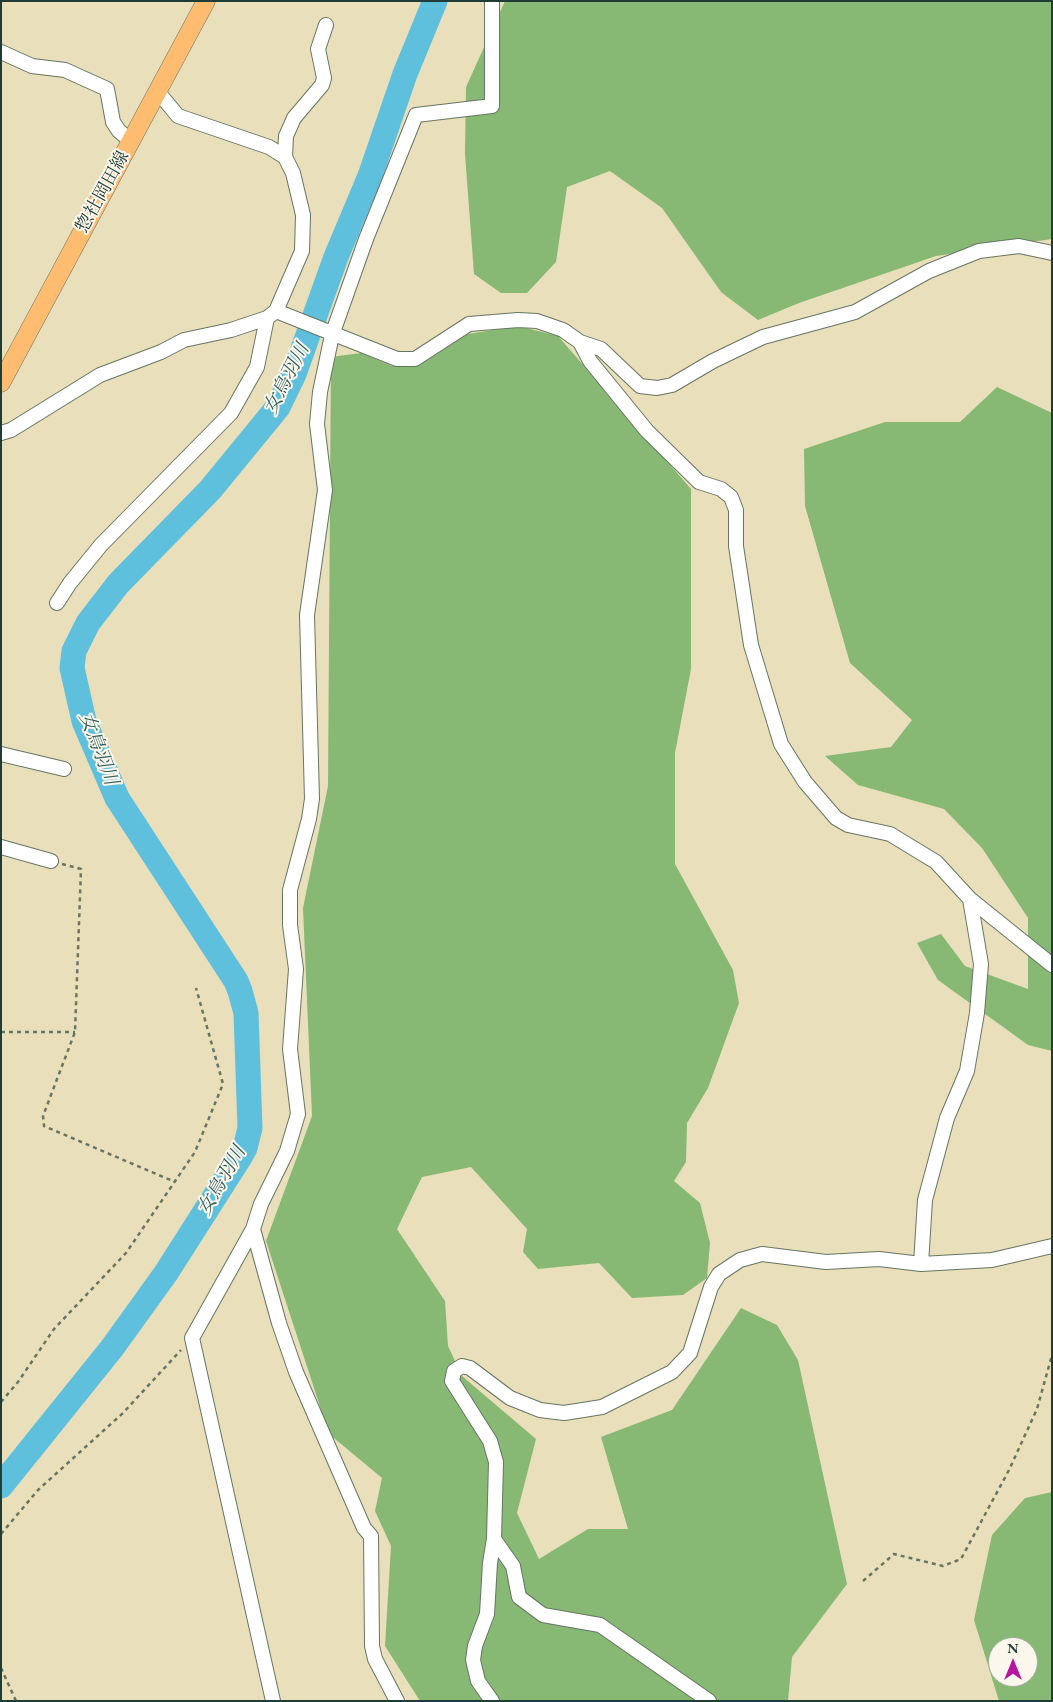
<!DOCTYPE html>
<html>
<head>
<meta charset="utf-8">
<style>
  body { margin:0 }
  #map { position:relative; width:1053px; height:1702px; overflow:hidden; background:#e9dfbb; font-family:"EB Garamond",serif }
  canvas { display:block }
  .frame { position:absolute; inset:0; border:2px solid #1f3d34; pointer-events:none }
  .north { position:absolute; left:988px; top:1637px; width:50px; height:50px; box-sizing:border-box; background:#fbf7ec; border:1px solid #a3ada2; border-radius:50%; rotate:0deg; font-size:14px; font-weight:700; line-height:20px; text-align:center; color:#1f3d34 }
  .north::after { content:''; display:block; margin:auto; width:18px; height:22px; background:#b5179e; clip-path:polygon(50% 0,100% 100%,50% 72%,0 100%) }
</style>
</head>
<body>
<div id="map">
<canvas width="1053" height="1702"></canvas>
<div class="frame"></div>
<div class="north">N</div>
</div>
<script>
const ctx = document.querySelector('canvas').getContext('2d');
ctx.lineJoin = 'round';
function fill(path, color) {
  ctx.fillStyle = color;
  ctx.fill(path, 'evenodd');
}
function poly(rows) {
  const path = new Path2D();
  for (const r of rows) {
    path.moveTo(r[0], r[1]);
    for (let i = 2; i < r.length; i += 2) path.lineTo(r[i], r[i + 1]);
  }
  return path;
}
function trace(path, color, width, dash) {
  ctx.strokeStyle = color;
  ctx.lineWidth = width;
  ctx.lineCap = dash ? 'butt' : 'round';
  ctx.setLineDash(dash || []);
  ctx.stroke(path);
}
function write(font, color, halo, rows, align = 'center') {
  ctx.font = font + ' "EB Garamond","Noto Serif JP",serif';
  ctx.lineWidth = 4;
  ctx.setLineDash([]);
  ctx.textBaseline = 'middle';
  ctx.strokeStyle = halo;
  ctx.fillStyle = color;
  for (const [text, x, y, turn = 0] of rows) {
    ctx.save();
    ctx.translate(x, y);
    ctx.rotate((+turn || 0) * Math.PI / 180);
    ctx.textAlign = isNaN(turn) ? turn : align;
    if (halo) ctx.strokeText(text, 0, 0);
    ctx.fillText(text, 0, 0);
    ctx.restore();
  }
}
const forest = poly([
  [505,1,1052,1,1052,239,936,256,799,303,758,320,721,292,662,208,610,171,567,187,556,262,527,293,501,293,474,274,465,154,466,87],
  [518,326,558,336,691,489,691,669,675,753,675,864,733,970,739,1003,708,1088,687,1123,686,1162,674,1181,700,1203,710,1243,707,1278,683,1295,632,1298,599,1263,538,1269,523,1252,527,1229,471,1167,422,1177,397,1229,445,1301,448,1346,462,1376,536,1439,517,1513,539,1559,588,1529,628,1529,601,1437,672,1410,741,1308,777,1325,798,1360,847,1584,792,1657,788,1701,420,1701,385,1646,391,1546,375,1511,382,1478,329,1434,266,1241,312,1116,303,908,328,786,331,357,361,353,392,366,419,366,468,334],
  [997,387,1052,413,1052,1051,1028,1045,938,980,917,943,941,934,965,966,1028,989,1028,918,982,848,944,809,858,785,825,756,891,747,912,720,850,663,805,506,804,449,885,422,960,422],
  [1052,1492,1052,1701,999,1701,974,1620,992,1535,1025,1498],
  [998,1647,1028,1647,1028,1677,998,1677]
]);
const river = poly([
  [1,1486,112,1348,166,1273,240,1157,245,1148,250,1128,246,1013,240,991,236,981,117,798,84,721,72,668,74,651,88,623,118,584,210,490,278,407,294,374,336,257,370,176,405,74,435,1]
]);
const path = poly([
  [62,864,81,869,75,1032,43,1116,44,1126,175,1182],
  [1,1032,75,1032],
  [1,1402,18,1382,54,1329,126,1253,195,1152,223,1084,196,988],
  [1,1534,38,1490,123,1413,181,1350],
  [863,1581,894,1554,943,1566,961,1559,1009,1470,1037,1409,1052,1355],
  [1,1668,16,1701]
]);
const minor = poly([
  [1,52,32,66,65,70,107,89,113,122,119,131,131,141],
  [158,92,178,116,269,147,285,157,293,173,303,215,302,251,276,311],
  [285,157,286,136,294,118,322,85,324,78,318,49,326,25],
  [580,342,590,361,647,431,699,482,721,489,731,497,736,510,736,546,751,645,781,744,805,782,836,818,848,825,890,834,936,862,970,899,1052,965],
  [1,433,11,430,100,375,161,352,184,340,231,330,267,318,276,311,397,359,415,359,469,324,518,320,537,321,563,330,580,342,601,349,640,386,657,388,672,385,713,361,763,337,855,312,929,271,979,251,1019,246,1052,253],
  [57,603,70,583,101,545,231,413,257,367,267,318],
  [1,754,64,769],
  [1,847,51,861],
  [253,1229,279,1323,296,1372,364,1528,371,1536,372,1646,375,1659,397,1701],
  [921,1264,925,1200,947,1118,967,1071,977,1013,981,964,970,899],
  [494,1539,513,1566,519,1597,543,1615,600,1625,709,1701],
  [273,1701,192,1338,253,1229,261,1204,287,1151,298,1114,290,1049,296,969,290,925,290,890,309,819,312,799,307,615,325,490,317,424,320,392,332,335,366,239,416,115,492,106,492,1],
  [492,1701,478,1681,473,1660,475,1646,487,1614,490,1563,494,1539,496,1462,490,1441,452,1381,454,1371,462,1366,470,1368,510,1398,540,1410,564,1413,602,1407,672,1372,690,1353,711,1287,719,1274,740,1260,762,1254,826,1262,879,1259,921,1264,992,1260,1052,1246]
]);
const major = poly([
  [1,383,206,1]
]);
const streetNames = [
  ["惣社岡田線",103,192,-61]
];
const waterNames = [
  ["女鳥羽川",287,379,-63],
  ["女鳥羽川",98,749,69],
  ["女鳥羽川",222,1181,-60]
];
fill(forest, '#87b974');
trace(river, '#5ec0dc', 25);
trace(minor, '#667663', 16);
trace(major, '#667663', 19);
trace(path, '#667663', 2.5, [4, 4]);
trace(minor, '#fff', 14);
trace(major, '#febc70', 18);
write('18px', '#1f3d34', '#fbf7ec', streetNames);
write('italic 19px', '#2f5e5e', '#fbf7ec', waterNames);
</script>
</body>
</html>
